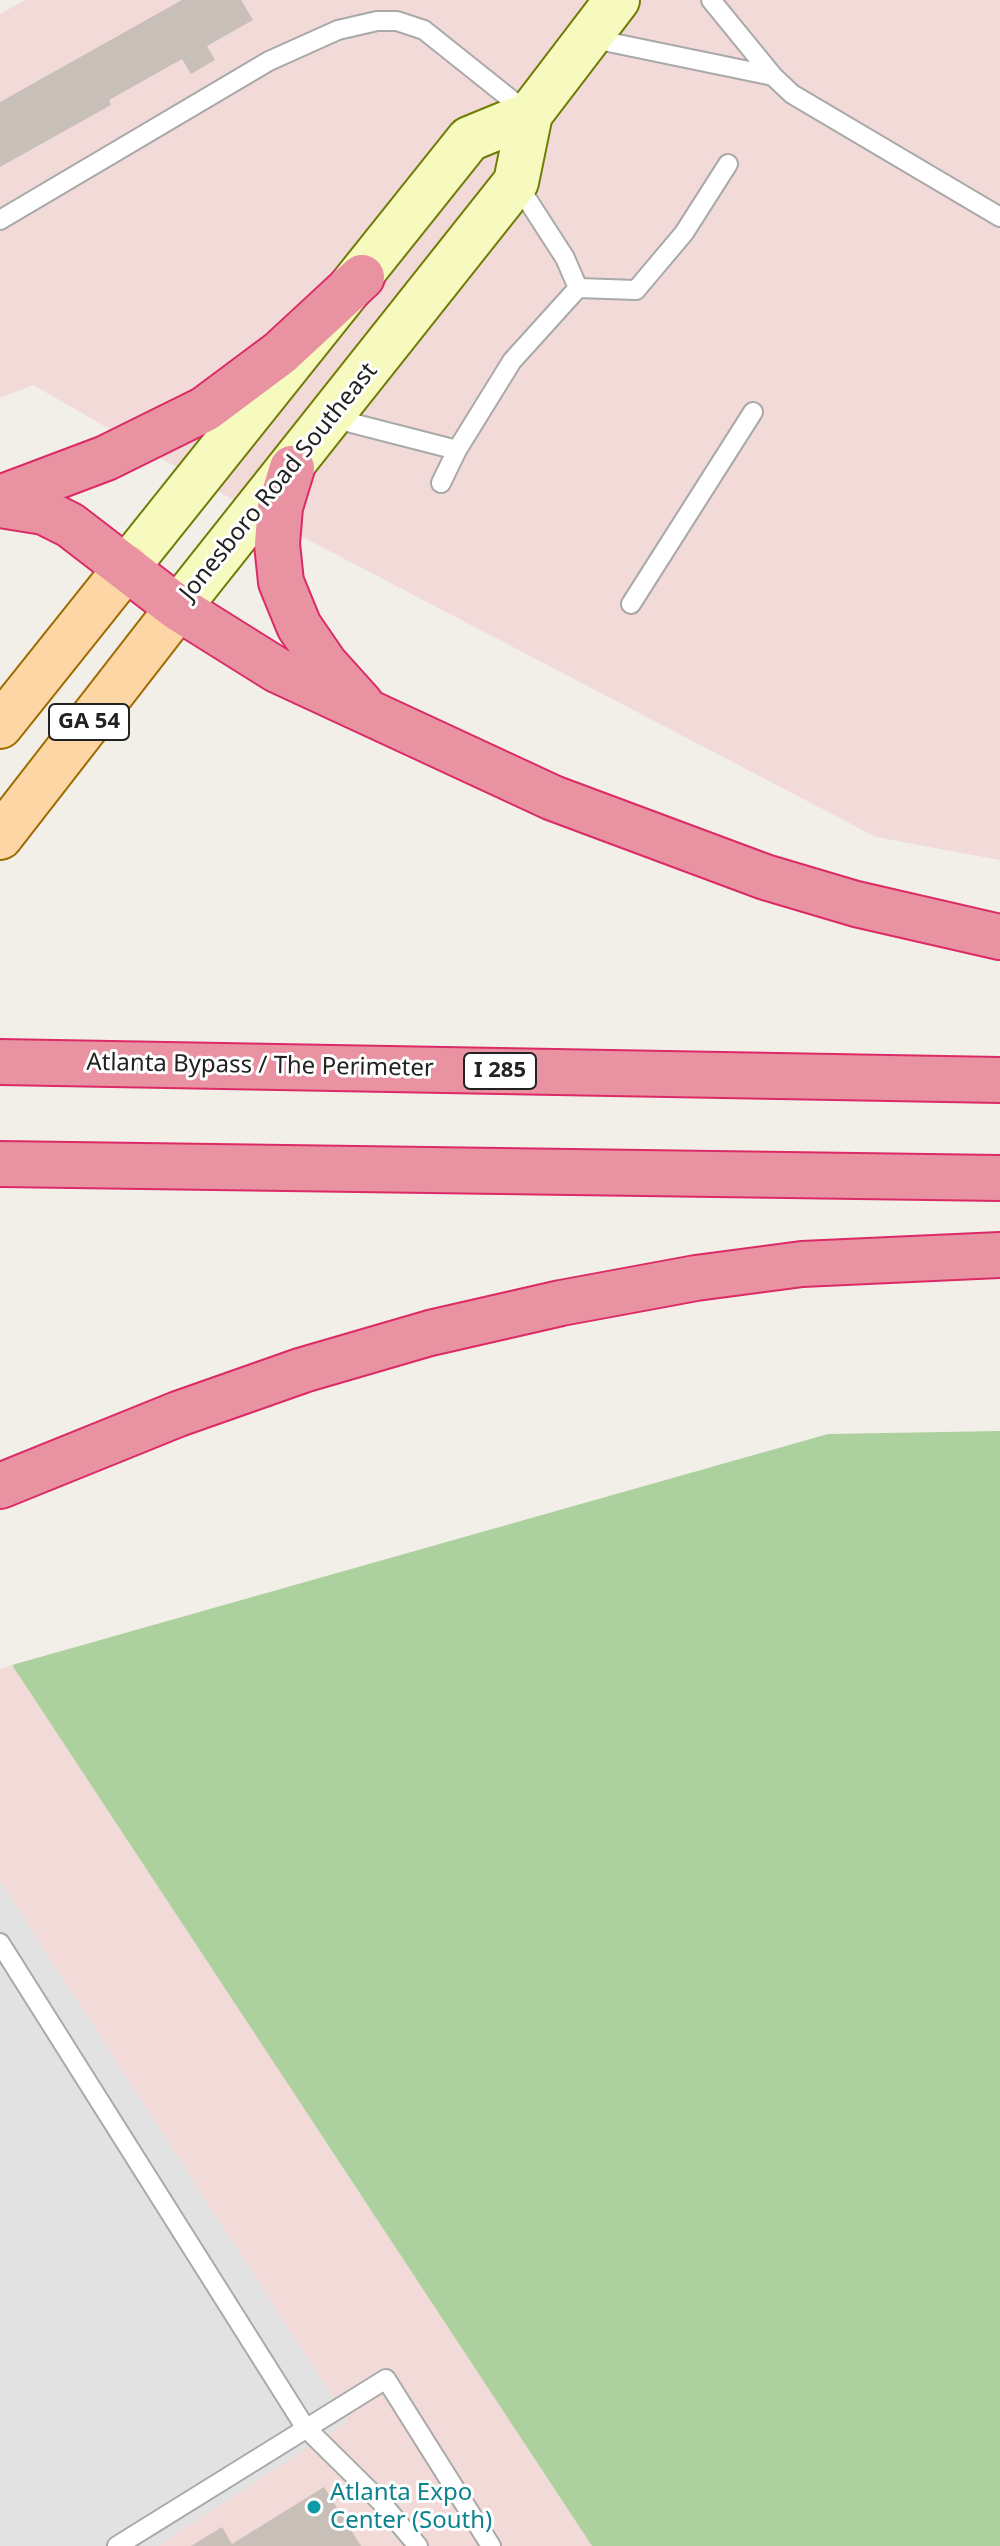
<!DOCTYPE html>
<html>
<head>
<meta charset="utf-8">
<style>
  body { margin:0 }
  canvas { display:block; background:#f2efe9 }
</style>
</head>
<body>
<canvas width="1000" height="2546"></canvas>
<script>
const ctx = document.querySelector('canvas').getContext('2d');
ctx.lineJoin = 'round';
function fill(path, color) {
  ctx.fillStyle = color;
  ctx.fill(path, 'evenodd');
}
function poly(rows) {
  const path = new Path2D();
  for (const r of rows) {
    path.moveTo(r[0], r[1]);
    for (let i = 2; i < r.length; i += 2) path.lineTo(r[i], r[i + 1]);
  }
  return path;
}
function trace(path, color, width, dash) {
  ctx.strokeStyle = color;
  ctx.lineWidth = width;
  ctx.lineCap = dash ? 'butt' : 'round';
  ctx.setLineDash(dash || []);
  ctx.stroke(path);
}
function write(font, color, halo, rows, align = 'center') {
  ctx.font = font + ' "Noto Sans",sans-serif';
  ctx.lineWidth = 6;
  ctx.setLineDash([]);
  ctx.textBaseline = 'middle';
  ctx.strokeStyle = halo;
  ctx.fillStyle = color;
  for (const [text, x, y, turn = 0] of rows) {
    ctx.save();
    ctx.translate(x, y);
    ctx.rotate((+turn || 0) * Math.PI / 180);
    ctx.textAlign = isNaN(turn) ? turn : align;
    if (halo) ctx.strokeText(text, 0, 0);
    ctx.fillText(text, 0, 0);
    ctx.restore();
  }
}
const commercial = poly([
  [25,0,1000,0,1000,860,876,837,251,510,33,385,0,398,0,14],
  [12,1665,592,2546,0,2546,0,1669]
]);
const forest = poly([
  [1000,1431,1000,2546,592,2546,12,1665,828,1434]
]);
const parking = poly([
  [0,1881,348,2421,158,2546,0,2546]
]);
const building = poly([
  [182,0,241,0,253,20,207,46,215,60,191,74,182,59,109,100,111,105,0,167,0,102],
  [324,2487,361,2546,191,2546,222,2527,232,2544]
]);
const lane = poly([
  [589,38,773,76,711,0],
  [773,76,792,94,1000,217],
  [516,182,565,258,578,288],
  [0,220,269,61,338,30,377,21,397,21,424,30,528,113],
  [578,288,636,290,684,233,728,164],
  [332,418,457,450,441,483],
  [457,450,512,361,578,288],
  [631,604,753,412],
  [0,1943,305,2427,380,2501,418,2546],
  [117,2546,386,2379,491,2546]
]);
const secondary = poly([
  [127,567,469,139,530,114],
  [178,608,516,182,530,114,617,0]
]);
const primary = poly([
  [0,726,127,567],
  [0,837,178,608]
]);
const highway = poly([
  [292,468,280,507,277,544,281,582,299,626,325,664,361,704],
  [0,498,106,458,205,409,280,353,362,277],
  [0,505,44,512,70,525,178,608,277,670,553,798,765,877,856,904,1000,937],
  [0,1062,1000,1080],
  [0,1164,1000,1178],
  [0,1486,178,1414,303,1370,430,1333,561,1303,696,1278,802,1264,1000,1255]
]);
const markers = [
  [314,2507,8,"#0f9aa8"]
];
const shields = [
  [89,722,80],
  [500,1071,72]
];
const shieldNames = [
  ["GA 54",89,722],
  ["I 285",500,1071]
];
const streetNames = [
  ["Jonesboro Road Southeast",279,482,-51],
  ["Atlanta Bypass / The Perimeter",260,1066,1]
];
const cultureNames = [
  ["Atlanta Expo",330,2493],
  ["Center (South)",330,2521]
];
fill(commercial, '#f2dad9');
fill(forest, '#add19e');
fill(parking, '#e2e2e2');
fill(building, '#c7bfb8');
trace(lane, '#a9a9a9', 22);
trace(secondary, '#707d05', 48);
trace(primary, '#a06b00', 48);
trace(highway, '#dc2a67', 48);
trace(lane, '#fff', 18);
trace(secondary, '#f7fabf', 44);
trace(primary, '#fcd6a4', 44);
trace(highway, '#e892a2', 44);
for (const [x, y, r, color] of markers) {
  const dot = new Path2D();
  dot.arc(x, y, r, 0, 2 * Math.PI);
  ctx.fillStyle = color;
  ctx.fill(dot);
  trace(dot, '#fff', 3);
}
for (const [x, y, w] of shields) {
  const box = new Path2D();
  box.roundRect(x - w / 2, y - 18, w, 36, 6);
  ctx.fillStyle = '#fff';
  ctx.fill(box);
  trace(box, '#222', 2);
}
write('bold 22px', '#222', null, shieldNames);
write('24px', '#222', '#fff', streetNames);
write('24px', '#0d838f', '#fff', cultureNames, 'left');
</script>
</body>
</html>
